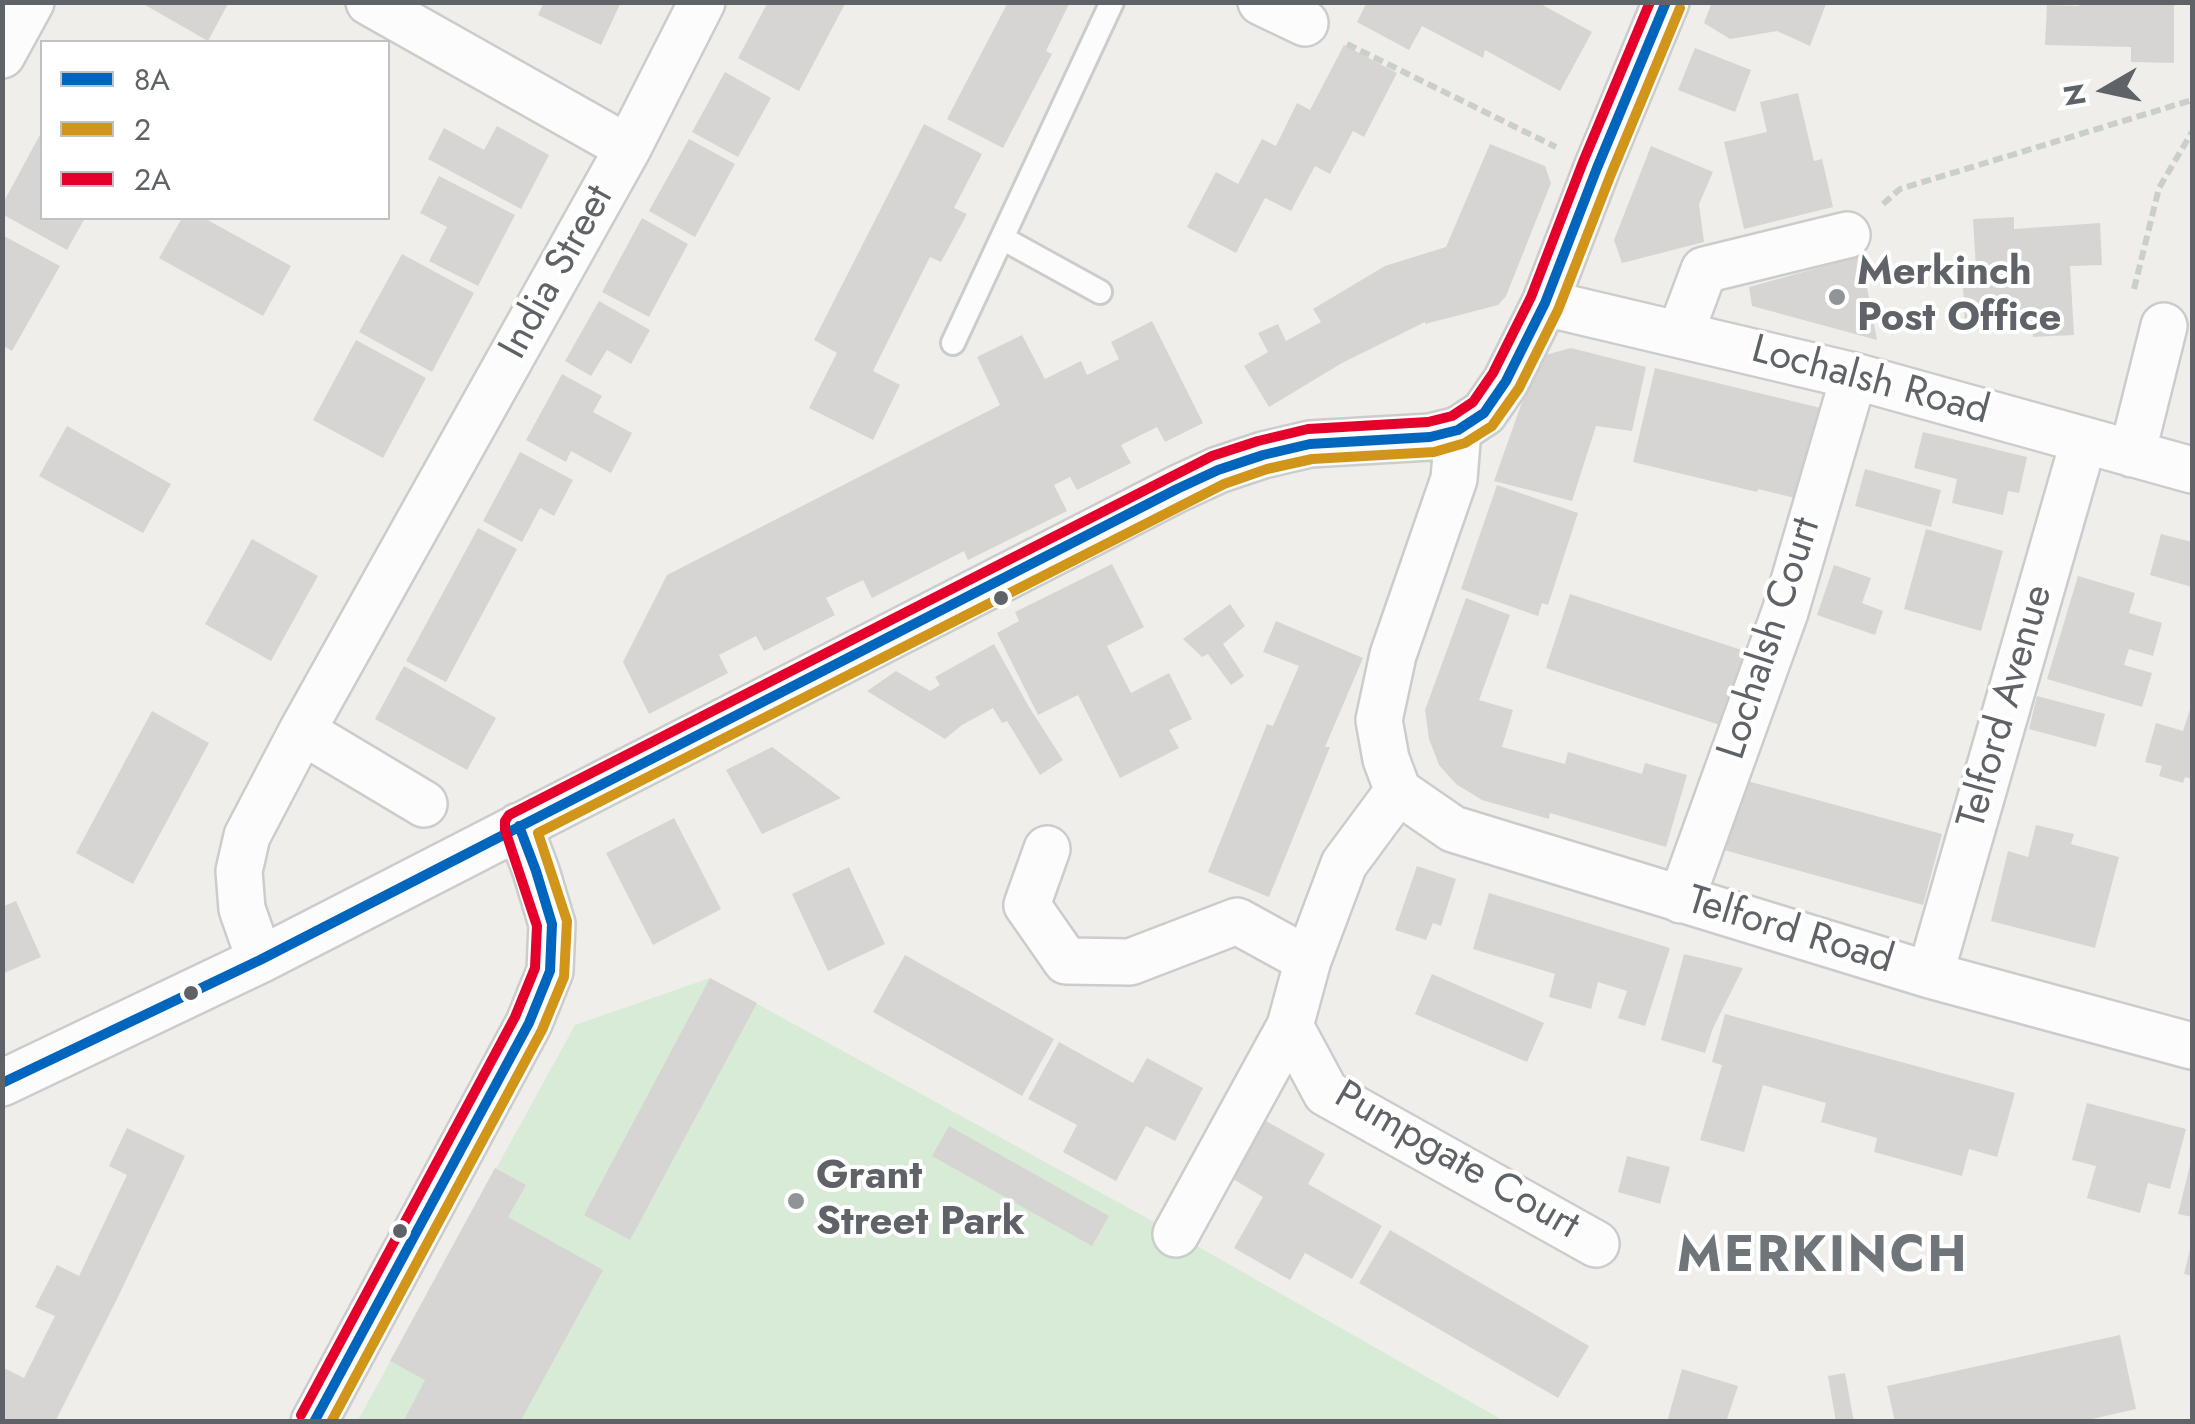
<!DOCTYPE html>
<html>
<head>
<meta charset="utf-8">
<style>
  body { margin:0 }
  #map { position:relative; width:2195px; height:1424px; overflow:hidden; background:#efeeea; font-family:Jost,sans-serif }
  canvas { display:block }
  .frame { position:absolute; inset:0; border:5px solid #5f6368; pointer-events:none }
  .legend { position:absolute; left:40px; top:40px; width:350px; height:180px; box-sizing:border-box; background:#fff; border:2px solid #bfc1c3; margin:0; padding:12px 18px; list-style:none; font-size:30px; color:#5f6368 }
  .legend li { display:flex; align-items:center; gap:20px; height:50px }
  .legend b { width:50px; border:2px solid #bfc1c3 }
  .north { position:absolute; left:2055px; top:40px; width:100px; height:100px; -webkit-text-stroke:8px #fff; paint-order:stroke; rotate:261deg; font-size:28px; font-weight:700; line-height:40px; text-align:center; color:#5f6368 }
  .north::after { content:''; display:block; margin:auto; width:35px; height:45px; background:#5f6368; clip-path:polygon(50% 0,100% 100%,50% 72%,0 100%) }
</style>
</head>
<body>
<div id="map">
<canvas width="2195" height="1424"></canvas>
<div class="frame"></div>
<ul class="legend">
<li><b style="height:12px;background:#0065bd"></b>8A</li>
<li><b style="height:12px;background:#d1951a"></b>2</li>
<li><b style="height:12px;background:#e4002b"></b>2A</li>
</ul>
<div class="north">N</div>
</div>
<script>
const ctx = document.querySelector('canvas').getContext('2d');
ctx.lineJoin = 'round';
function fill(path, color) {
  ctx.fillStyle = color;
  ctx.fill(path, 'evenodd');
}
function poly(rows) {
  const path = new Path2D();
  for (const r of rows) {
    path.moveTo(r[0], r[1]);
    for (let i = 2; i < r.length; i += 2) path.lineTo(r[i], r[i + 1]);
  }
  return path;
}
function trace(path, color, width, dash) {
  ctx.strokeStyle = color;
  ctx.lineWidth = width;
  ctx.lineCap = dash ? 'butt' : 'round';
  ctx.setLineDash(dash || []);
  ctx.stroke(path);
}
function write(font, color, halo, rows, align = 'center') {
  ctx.font = font + ' Jost,sans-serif';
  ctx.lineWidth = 8;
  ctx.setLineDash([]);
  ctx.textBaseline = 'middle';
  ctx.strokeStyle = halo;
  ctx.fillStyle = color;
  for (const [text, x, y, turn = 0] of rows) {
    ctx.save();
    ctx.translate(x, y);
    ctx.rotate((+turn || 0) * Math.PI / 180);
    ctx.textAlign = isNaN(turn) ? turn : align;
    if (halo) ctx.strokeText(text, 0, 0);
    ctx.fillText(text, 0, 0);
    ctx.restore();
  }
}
const green = poly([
  [710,978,1176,1234,1504,1421,357,1422,575,1025]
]);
const building = poly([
  [140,2,229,2,208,41],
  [544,2,621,2,601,45,538,15],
  [768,2,846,2,799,91,738,58],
  [1008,2,1070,2,1046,51,1052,54,1003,148,947,119],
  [1367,2,1537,2,1592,32,1560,91,1485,50,1483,58,1422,26,1409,50,1357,22],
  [1712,2,1822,2,1826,4,1810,46,1777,31,1730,39,1704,23],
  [2079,2,2174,2,2174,63,2131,62,2131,47,2045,45,2047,5,2079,6],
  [1344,45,1397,73,1364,137,1353,131,1330,174,1315,166,1291,211,1265,198,1236,253,1187,227,1216,172,1238,184,1262,139,1276,146,1297,103,1310,110],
  [1695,48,1751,70,1735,112,1678,90],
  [725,72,771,98,738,157,692,132],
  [1798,93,1814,161,1822,159,1833,207,1744,229,1724,142,1767,132,1760,102],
  [924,124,982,154,954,208,967,214,941,262,930,257,873,371,900,385,873,440,809,408,837,353,814,340],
  [497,126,549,155,521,209,428,159,444,128,484,150],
  [42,131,42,218,85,218,67,250,2,214,2,205],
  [689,139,735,164,695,237,649,211],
  [1490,144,1545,166,1551,183,1506,296,1498,305,1425,324,1425,322,1342,363,1269,407,1244,366,1268,352,1258,333,1278,324,1286,341,1321,322,1313,309,1385,266,1446,247],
  [1651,146,1713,172,1699,204,1704,242,1622,263,1614,240],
  [439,176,515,215,478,286,429,261,447,227,420,213],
  [2014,217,2014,229,2100,223,2102,265,2070,266,2074,335,2033,337,2032,322,1965,326,1963,286,1977,285,1973,219],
  [182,218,204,218,291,266,263,316,159,258],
  [642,218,688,244,649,317,602,292],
  [2,235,60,266,12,351,2,345],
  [402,254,474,293,432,372,359,332],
  [1861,256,1877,340,1752,306,1749,287],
  [599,301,650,330,631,364,607,350,591,376,565,361],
  [1152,321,1203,423,1165,442,1157,427,1121,445,1131,463,1077,490,1070,477,1054,485,1067,511,968,560,964,551,872,598,863,580,826,598,835,615,764,651,756,636,719,655,728,673,649,714,623,662,667,575,1000,405,977,357,1022,335,1045,379,1081,361,1087,375,1119,359,1111,342],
  [356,340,426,378,383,458,313,420],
  [1571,348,1646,367,1632,431,1596,426,1572,501,1494,481,1538,357],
  [1655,368,1825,409,1803,500,1758,489,1757,492,1633,462],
  [562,374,602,396,593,412,632,433,611,473,571,451,566,462,526,440],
  [67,426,171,484,143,533,39,476],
  [1923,432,2027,457,2019,493,2008,491,2003,515,1952,503,1957,479,1914,468],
  [520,452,573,480,554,516,540,508,522,542,483,521],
  [1865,469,1941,490,1931,527,1855,506],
  [1497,485,1578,513,1548,605,1542,603,1538,616,1461,589],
  [478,528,517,549,446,682,406,661],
  [1926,529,2003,551,1981,631,1904,609],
  [2161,534,2192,542,2192,587,2150,575],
  [252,539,318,576,271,661,205,624],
  [1112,564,1144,627,1107,646,1131,693,1169,673,1192,719,1169,730,1179,748,1120,778,1078,695,1038,715,997,633,1019,621,1015,612],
  [1834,565,1871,578,1862,603,1883,611,1875,635,1817,615],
  [2078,576,2135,593,2129,613,2162,623,2153,656,2129,649,2124,665,2152,673,2142,707,2047,679],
  [1570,594,1754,654,1729,728,1546,668],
  [1466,598,1510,615,1479,700,1513,710,1502,747,1565,764,1568,752,1642,774,1645,763,1687,775,1666,847,1550,813,1549,819,1482,800,1456,784,1439,765,1429,739,1425,710],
  [1230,604,1245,626,1223,644,1244,676,1231,685,1208,654,1202,657,1183,639],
  [1276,621,1363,658,1325,747,1330,747,1269,897,1208,872,1267,724,1273,726,1299,666,1263,652],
  [994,644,1029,707,1063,760,1040,775,1007,721,1002,723,993,708,962,725,945,739,867,691,896,671,930,691,940,685,935,677],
  [404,666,496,718,467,770,375,719],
  [2037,696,2105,714,2096,747,2029,729],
  [2192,703,2192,779,2185,777,2183,783,2159,776,2162,766,2145,762,2156,723,2183,731],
  [152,711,209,743,133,884,76,853],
  [772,747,841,798,762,834,726,770],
  [1744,780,1942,834,1923,905,1724,850],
  [674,818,721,909,653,945,606,853],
  [2036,825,2074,834,2071,844,2119,857,2095,948,1991,921,2008,851,2028,857],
  [1417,866,1456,879,1441,926,1433,923,1426,940,1395,930],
  [849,867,885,944,828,971,792,894],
  [1489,893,1670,948,1645,1026,1618,1018,1627,991,1598,982,1591,1009,1549,997,1555,974,1473,949],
  [16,901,41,957,2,974,2,907],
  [1684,954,1743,968,1713,1028,1705,1053,1661,1040],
  [905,955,1054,1039,1022,1096,873,1012],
  [1432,974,1544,1023,1527,1062,1415,1014],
  [710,978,757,1003,630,1240,584,1215],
  [1725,1014,2015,1093,1997,1157,1969,1149,1962,1176,1874,1152,1877,1138,1821,1122,1826,1103,1763,1085,1744,1152,1700,1140,1722,1065,1712,1062],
  [1059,1042,1133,1083,1147,1058,1203,1088,1175,1141,1146,1126,1116,1181,1063,1152,1077,1125,1028,1099],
  [2087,1103,2186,1129,2170,1189,2148,1183,2140,1213,2087,1198,2096,1166,2072,1160],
  [1266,1121,1325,1154,1308,1184,1382,1226,1352,1279,1305,1253,1290,1280,1234,1248,1263,1197,1233,1179],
  [949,1126,1109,1216,1092,1246,932,1156],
  [127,1128,185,1156,118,1297,55,1422,2,1422,2,1367,24,1378,55,1316,35,1307,57,1265,79,1276,127,1175,109,1166],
  [1627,1156,1670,1167,1660,1204,1618,1192],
  [2191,1161,2192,1161,2192,1217,2178,1214],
  [495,1168,526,1185,508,1217,603,1270,520,1422,403,1422,425,1380,390,1361],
  [1390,1230,1589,1346,1558,1398,1359,1283],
  [2191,1245,2192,1245,2192,1276,2184,1274],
  [2120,1335,2136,1409,2079,1422,1895,1422,1887,1386],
  [1682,1369,1738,1386,1726,1422,1667,1422],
  [1845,1373,1854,1422,1836,1422,1828,1376]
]);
const path = poly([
  [1347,44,1556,147],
  [1883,204,1900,189,2192,100],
  [2134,289,2159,188,2192,132]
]);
const service = poly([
  [1002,238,1100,292],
  [953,343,1112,2]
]);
const minor = poly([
  [369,2,628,148],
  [1261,2,1305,23],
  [2,55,31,2],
  [1545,303,1854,376,2192,470],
  [1680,334,1704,270,1847,235],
  [2132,454,2164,326],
  [302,731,424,804],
  [1398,791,1453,829,1930,975,2192,1046],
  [1398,791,1386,759,1379,720,1393,655,1454,479,1458,430],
  [1047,849,1027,905,1066,961,1130,962,1237,921,1308,960],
  [1681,900,1785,612,1854,376],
  [260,960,242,909,239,871,247,836,302,731,628,148,702,2],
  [1930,975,2084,440],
  [1290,1026,1326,1093,1596,1244],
  [2,1083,260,960,1177,489,1218,470,1263,455,1310,444,1430,437,1458,430,1484,413,1506,381,1545,303,1597,168,1666,2],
  [1176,1234,1290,1026,1308,960,1344,864,1398,791],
  [314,1422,529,1023,550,971,552,924,536,871,519,826]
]);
const bus1 = poly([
  [2,1083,260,960,1177,489,1218,470,1263,455,1310,444,1430,437,1458,430,1484,413,1506,381,1545,303,1597,168,1666,2],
  [314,1422,529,1023,550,971,552,924,536,871,519,826]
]);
const bus2 = poly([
  [331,1422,542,1030,564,977,567,921,538,833,1224,484,1267,469,1312,459,1434,452,1465,443,1492,426,1519,388,1558,310,1611,174,1680,8]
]);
const bus3 = poly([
  [301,1415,515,1017,535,968,537,926,505,830,505,821,509,815,1212,456,1258,441,1308,429,1428,422,1452,416,1473,402,1493,373,1531,297,1583,162,1650,2]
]);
const markers = [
  [1837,297,10,"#919496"],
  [1001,598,9,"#5f6368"],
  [191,993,9,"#5f6368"],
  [796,1201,10,"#919496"],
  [400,1231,9,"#5f6368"]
];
const streetNames = [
  ["India Street",558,273,-61],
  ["Lochalsh Road",1870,382,15],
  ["Lochalsh Court",1771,639,-72],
  ["Telford Avenue",2007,707,-74],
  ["Telford Road",1790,932,17],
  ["Pumpgate Court",1456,1162,30]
];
const poiNames = [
  ["Merkinch",1857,274],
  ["Post Office",1857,320],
  ["Grant",816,1178],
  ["Street Park",816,1224]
];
const districtNames = [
  ["MERKINCH",1823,1259]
];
fill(green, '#d8ebd6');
fill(building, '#d6d5d3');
trace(service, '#cbcccc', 28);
trace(minor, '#cbcccc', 50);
trace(path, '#cacfcc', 6, [10, 5]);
trace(service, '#fdfcfc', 22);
trace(minor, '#fdfcfc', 45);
trace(bus1, '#0065bd', 10);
trace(bus2, '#d1951a', 10);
trace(bus3, '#e4002b', 10);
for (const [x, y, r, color] of markers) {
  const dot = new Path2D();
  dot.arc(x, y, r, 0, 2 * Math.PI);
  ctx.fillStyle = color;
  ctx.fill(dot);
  trace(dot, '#fff', 4);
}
write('40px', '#5f6368', '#fff', streetNames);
write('bold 40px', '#5f6368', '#fff', poiNames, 'left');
ctx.letterSpacing = '2.5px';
write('bold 50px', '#70757a', '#fff', districtNames);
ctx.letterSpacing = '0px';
</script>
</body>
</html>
